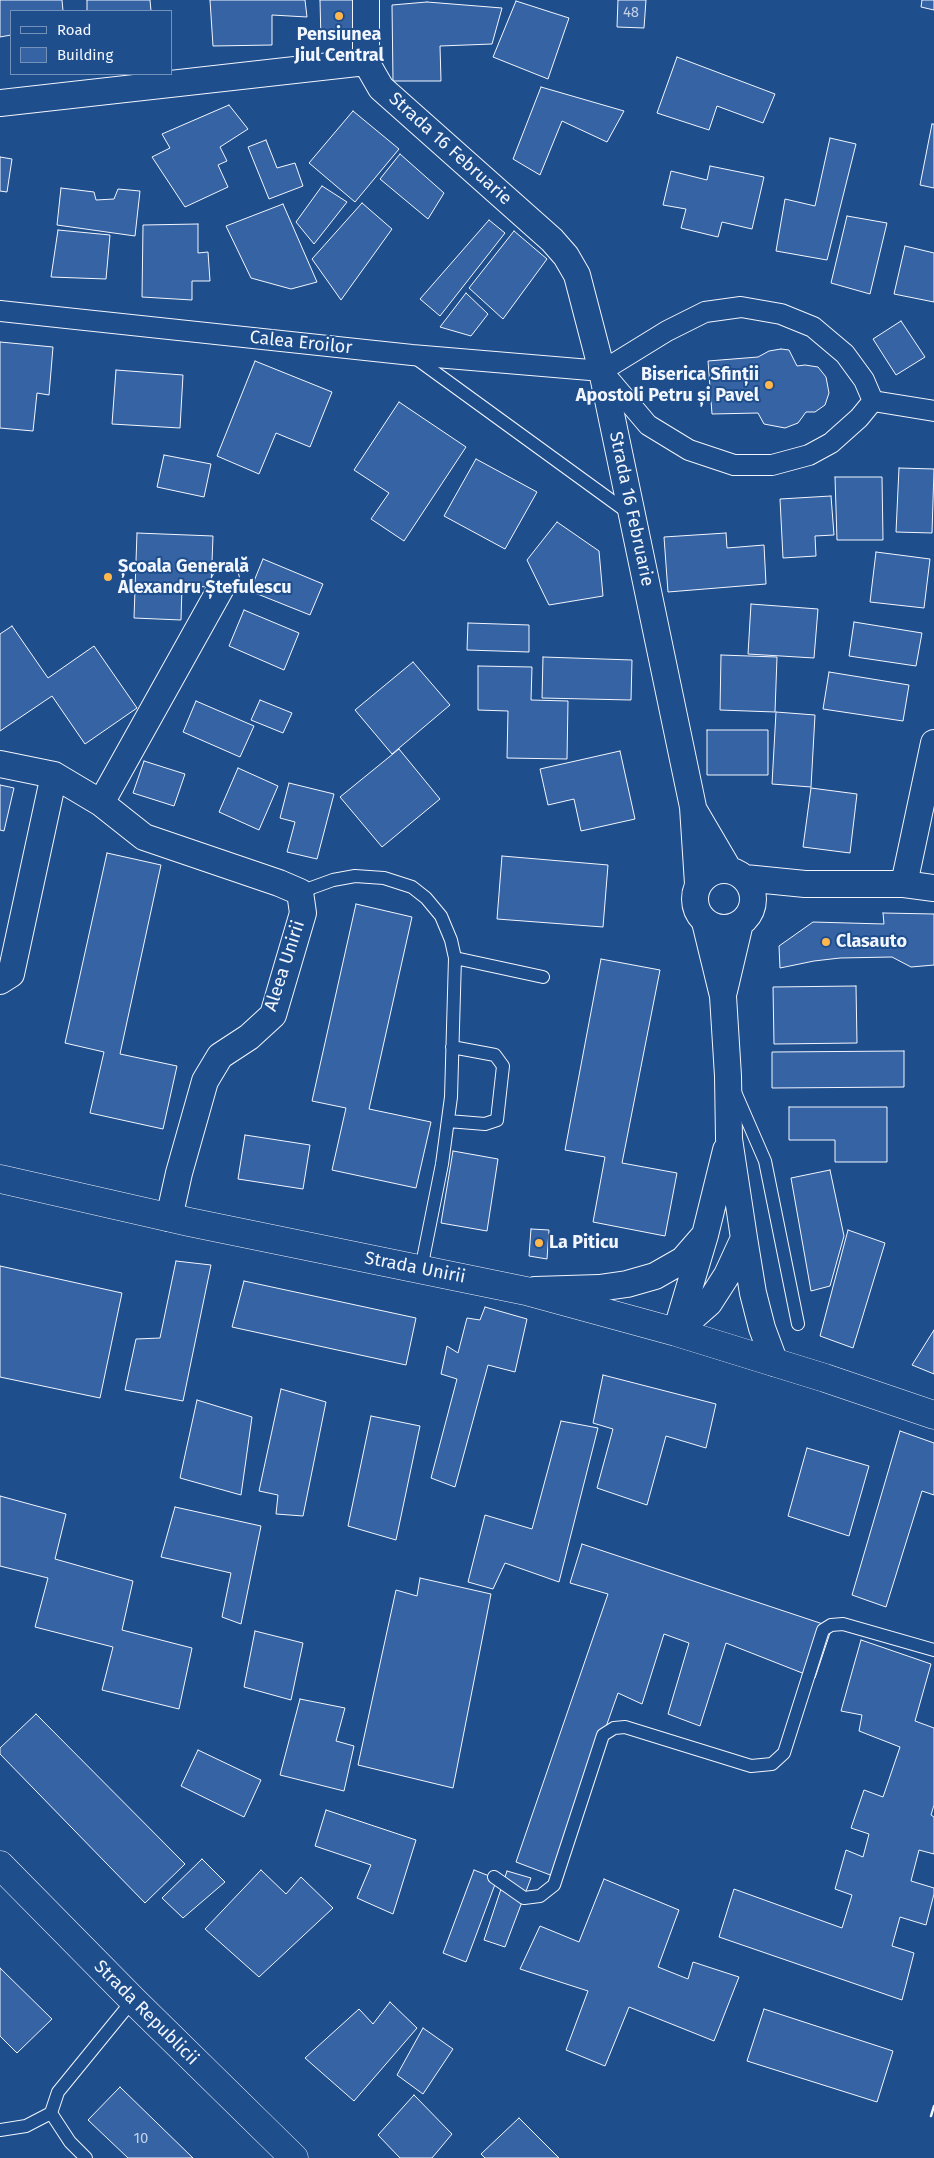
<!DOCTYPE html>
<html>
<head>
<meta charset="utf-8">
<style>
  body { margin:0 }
  #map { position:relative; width:934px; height:2158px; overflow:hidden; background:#1f4e8c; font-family:"Fira Sans",sans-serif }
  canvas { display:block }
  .legend { position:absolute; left:10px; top:10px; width:162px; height:65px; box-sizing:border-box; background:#1f4e8c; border:1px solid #7391ba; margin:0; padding:6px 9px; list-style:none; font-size:15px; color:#f2f6ff }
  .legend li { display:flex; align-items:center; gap:10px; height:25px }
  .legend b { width:25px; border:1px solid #7391ba }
</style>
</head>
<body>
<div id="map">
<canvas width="934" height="2158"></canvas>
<ul class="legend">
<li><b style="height:6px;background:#1f4e8c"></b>Road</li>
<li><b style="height:14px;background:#3563a3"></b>Building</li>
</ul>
</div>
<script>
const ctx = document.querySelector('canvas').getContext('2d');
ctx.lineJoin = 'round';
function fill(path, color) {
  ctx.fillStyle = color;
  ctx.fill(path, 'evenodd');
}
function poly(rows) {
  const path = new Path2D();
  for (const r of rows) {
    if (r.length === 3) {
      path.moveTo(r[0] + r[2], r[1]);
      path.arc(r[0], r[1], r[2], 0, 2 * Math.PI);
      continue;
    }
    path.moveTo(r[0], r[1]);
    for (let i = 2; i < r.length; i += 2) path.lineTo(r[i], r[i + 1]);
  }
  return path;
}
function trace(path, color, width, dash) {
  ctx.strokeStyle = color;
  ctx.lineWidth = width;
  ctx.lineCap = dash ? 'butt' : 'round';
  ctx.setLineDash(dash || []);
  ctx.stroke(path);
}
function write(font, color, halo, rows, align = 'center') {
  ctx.font = font + ' "Fira Sans",sans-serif';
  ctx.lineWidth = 4;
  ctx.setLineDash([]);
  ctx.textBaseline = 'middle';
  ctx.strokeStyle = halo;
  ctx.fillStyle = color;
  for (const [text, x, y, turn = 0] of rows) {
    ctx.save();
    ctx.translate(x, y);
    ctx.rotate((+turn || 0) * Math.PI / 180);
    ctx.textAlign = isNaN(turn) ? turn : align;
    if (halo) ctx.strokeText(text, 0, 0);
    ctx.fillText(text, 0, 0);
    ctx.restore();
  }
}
const building = poly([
  [0,0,62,0,63,11,11,11,11,35,0,37,0,0],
  [87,0,150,0,151,11,87,11,87,0],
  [210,0,305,0,307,17,272,15,272,45,213,46,210,0],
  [320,0,357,0,359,38,321,40,320,0],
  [618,0,646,0,644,28,617,27,618,0],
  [922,0,934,0,934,10,921,7,922,0],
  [516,1,569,18,548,79,493,57,516,1],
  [427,2,502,8,492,44,440,46,441,81,393,81,392,5,427,2],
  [677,57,775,94,763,123,717,106,709,130,657,113,677,57],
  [541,87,624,111,607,142,562,121,540,175,513,159,541,87],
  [229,105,248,129,220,147,227,161,218,165,228,187,185,207,152,157,170,148,162,134,229,105],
  [353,111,399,149,355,202,309,163,353,111],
  [932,124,934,124,934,188,920,185,932,124],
  [830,138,856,144,827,260,776,251,785,199,815,206,830,138],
  [266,140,277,168,295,163,303,186,269,199,248,147,266,140],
  [400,154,444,193,428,219,380,179,400,154],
  [0,157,12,159,7,192,0,191,0,157],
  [710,166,764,177,752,229,722,222,718,237,681,228,686,209,663,205,671,171,707,180,710,166],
  [322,186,347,202,314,244,296,222,322,186],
  [61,188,94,192,96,200,114,199,118,189,140,191,135,236,57,225,61,188],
  [362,203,392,229,341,300,312,259,362,203],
  [283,204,317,282,291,289,251,278,226,226,283,204],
  [847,216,887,223,870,294,831,283,847,216],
  [489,220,505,233,440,316,420,299,489,220],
  [198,224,198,253,208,252,210,281,192,281,192,300,142,297,143,225,198,224],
  [58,230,110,235,106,279,51,277,58,230],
  [514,231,547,259,503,319,469,288,514,231],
  [905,246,934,253,934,302,894,294,905,246],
  [466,293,488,314,471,336,440,327,466,293],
  [901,321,925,357,896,375,873,339,901,321],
  [0,342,53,347,49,395,37,393,33,431,0,428,0,342],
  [781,349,789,350,797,366,805,365,818,367,826,377,829,393,825,405,815,412,806,412,798,423,785,428,764,424,758,413,712,414,708,361,758,357,769,351,781,349],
  [255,361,332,392,310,447,276,433,259,474,217,456,255,361],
  [116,370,183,375,180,428,112,424,116,370],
  [399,402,466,447,404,541,371,519,389,493,354,470,399,402],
  [164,455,211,464,204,497,157,487,164,455],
  [476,459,537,492,505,549,444,516,476,459],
  [899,468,934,469,932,533,896,532,899,468],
  [835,477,882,477,883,540,837,540,835,477],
  [831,496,834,535,815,536,816,556,783,558,780,499,831,496],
  [557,522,599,551,603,596,549,605,527,560,557,522],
  [137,533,213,536,211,587,182,586,181,620,134,618,137,533],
  [726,533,727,548,764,545,766,584,668,592,664,537,726,533],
  [876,552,930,559,924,608,870,602,876,552],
  [263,559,323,584,310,615,250,591,263,559],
  [751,604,818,609,814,658,748,654,751,604],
  [244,610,299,633,284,670,229,646,244,610],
  [854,622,922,633,916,666,849,656,854,622],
  [468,623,529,625,529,652,467,650,468,623],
  [12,626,48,678,94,646,137,708,85,744,52,696,0,731,0,634,12,626],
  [721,655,777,657,775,712,720,710,721,655],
  [543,657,632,660,631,700,542,698,543,657],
  [413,662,450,705,392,754,355,710,413,662],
  [478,666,532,667,531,700,568,701,567,759,507,758,508,711,478,710,478,666],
  [829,672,909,685,903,721,823,709,829,672],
  [260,700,292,713,283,733,251,720,260,700],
  [196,701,254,726,240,757,183,732,196,701],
  [776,712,815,715,811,787,772,784,776,712],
  [707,730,768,730,768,775,707,775,707,730],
  [399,749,440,799,382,847,340,797,399,749],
  [620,751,635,819,581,831,574,799,548,805,540,769,620,751],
  [144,761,185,774,174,806,133,793,144,761],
  [238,768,278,786,259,830,219,812,238,768],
  [289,783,334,794,317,859,287,852,295,822,280,818,289,783],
  [0,785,14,788,4,831,0,830,0,785],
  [811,788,857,794,850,853,803,847,811,788],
  [107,853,161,865,120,1054,177,1066,163,1129,90,1113,104,1052,65,1043,107,853],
  [502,856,608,865,603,927,497,919,502,856],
  [356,904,412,917,369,1109,431,1122,416,1188,332,1170,346,1108,312,1101,356,904],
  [883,913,934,914,934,965,911,967,892,957,840,958,814,961,780,968,779,946,813,922,884,924,883,913],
  [601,959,660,970,622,1163,677,1173,665,1236,593,1222,605,1157,565,1150,601,959],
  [856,986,857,1043,774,1044,773,987,856,986],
  [904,1051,904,1087,772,1088,772,1052,904,1051],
  [789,1107,887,1107,887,1162,835,1162,835,1140,789,1140,789,1107],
  [245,1135,310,1145,303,1189,238,1179,245,1135],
  [453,1151,498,1159,487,1231,441,1223,453,1151],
  [830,1170,844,1236,830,1286,811,1291,791,1178,830,1170],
  [531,1229,549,1230,547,1259,529,1256,531,1229],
  [848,1230,885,1243,853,1348,820,1336,848,1230],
  [176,1261,211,1265,183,1401,125,1390,136,1339,160,1338,176,1261],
  [0,1266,122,1293,100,1398,0,1377,0,1266],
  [244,1281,416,1318,406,1365,232,1327,244,1281],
  [485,1307,527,1319,515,1372,488,1365,455,1487,431,1478,457,1379,441,1374,447,1346,458,1353,467,1318,480,1320,485,1307],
  [934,1330,934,1374,912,1365,934,1330],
  [603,1375,716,1404,706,1448,666,1436,647,1505,597,1488,613,1429,593,1423,603,1375],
  [281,1389,326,1402,303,1516,276,1514,278,1495,259,1491,281,1389],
  [197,1400,252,1417,241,1495,180,1478,197,1400],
  [371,1416,420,1426,396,1540,348,1526,371,1416],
  [561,1421,598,1428,559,1582,505,1563,493,1589,468,1582,485,1515,532,1529,561,1421],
  [900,1431,934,1443,934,1495,922,1491,886,1607,852,1595,900,1431],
  [807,1448,869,1466,849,1536,788,1516,807,1448],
  [0,1496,66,1514,55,1559,133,1581,122,1630,192,1648,179,1709,102,1690,113,1647,35,1627,48,1578,0,1566,0,1496],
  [175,1507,261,1526,241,1624,222,1617,231,1573,161,1557,175,1507],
  [582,1544,832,1627,815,1678,726,1643,700,1726,668,1714,689,1643,664,1634,642,1704,618,1693,553,1876,516,1862,608,1594,570,1583,582,1544],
  [420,1578,491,1594,453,1788,358,1765,396,1590,417,1596,420,1578],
  [255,1631,303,1643,291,1700,244,1687,255,1631],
  [861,1640,931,1664,915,1721,934,1728,934,1805,931,1815,934,1817,934,1854,919,1850,911,1881,934,1888,934,1894,926,1925,900,1917,892,1946,914,1953,902,2000,719,1937,734,1889,842,1928,852,1895,835,1889,846,1850,863,1857,869,1834,851,1828,864,1790,883,1797,900,1747,859,1731,862,1715,841,1711,861,1640],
  [300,1699,345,1708,336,1741,354,1746,344,1791,280,1775,300,1699],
  [36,1714,185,1864,145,1903,0,1754,0,1748,36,1714],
  [198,1750,261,1780,244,1817,181,1786,198,1750],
  [326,1810,416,1840,393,1914,357,1898,371,1865,315,1846,326,1810],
  [202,1859,225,1882,183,1918,162,1898,202,1859],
  [261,1870,286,1894,301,1877,333,1908,259,1977,205,1929,261,1870],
  [474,1870,497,1879,466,1962,443,1953,474,1870],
  [507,1871,531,1878,505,1947,484,1940,507,1871],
  [604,1879,679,1910,658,1967,688,1979,693,1962,739,1977,714,2041,629,2007,605,2066,566,2050,588,1991,520,1969,540,1926,579,1942,604,1879],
  [0,1968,52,2019,17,2053,0,2036,0,1968],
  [390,2002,417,2028,354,2101,305,2058,359,2009,373,2024,390,2002],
  [764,2009,893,2051,877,2102,747,2061,764,2009],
  [423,2028,453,2049,423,2094,397,2075,423,2028],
  [120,2087,193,2158,128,2158,88,2120,120,2087],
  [414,2095,452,2134,432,2158,400,2158,378,2135,414,2095],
  [519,2118,559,2158,485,2158,481,2154,519,2118]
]);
const service = poly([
  [414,357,630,514],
  [300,892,333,880,355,876,384,878,412,887,426,898,441,916,451,940,455,958,451,1097,442,1164,421,1269],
  [455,958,543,977],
  [735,1092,765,1161,798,1324],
  [448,1121,485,1124,497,1120,503,1066,495,1055,452,1047],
  [494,1877,524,1898,540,1896,554,1885,603,1735,614,1728,625,1727,751,1766,772,1764,784,1753,823,1630,831,1625,843,1624,934,1650],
  [0,2130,26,2126,51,2113],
  [86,2158,70,2142,51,2113,58,2092,133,2000]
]);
const pedestrian = poly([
  [0,311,412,355,602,371,667,331,705,312,741,307,781,314,813,327,845,354,864,380,873,401],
  [603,372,648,425,689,450,734,465,772,465,809,455,831,443,859,418,873,401],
  [873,401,934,411]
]);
const minor = poly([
  [366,0,366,62,381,88,552,240,566,256,577,275,602,371,693,807,698,884],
  [0,103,366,62],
  [0,764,54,775,101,803,144,837,279,883,300,892,303,913,273,1015,249,1037,220,1056,205,1081,179,1173,169,1218],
  [101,803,226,579],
  [695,812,729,870],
  [724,899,29],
  [745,878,805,884,904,884,934,888],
  [904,884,934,743],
  [705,922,723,996,728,1076,729,1139,744,1238,753,1293,762,1328,775,1363],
  [0,981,11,974,54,775],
  [724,991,740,923],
  [535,1290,599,1288,627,1284,655,1276,683,1260,703,1237],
  [676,1332,705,1235,726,1150],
  [676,1332,709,1303,727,1275,744,1238]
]);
const secondary = poly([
  [0,1865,133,2000,294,2158]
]);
const primary = poly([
  [0,1179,189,1222,526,1291,676,1332,825,1378,934,1415]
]);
const wall = poly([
  [931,2116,934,2106]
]);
const markers = [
  [339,16,5,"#ffb74d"],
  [769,385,5,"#ffb74d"],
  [108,577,5,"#ffb74d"],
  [826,942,5,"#ffb74d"],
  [539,1243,5,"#ffb74d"]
];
const numberNames = [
  ["48",631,13],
  ["10",141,2139]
];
const poiNames = [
  ["Pensiunea",339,35,"center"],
  ["Jiul Central",339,56,"center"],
  ["Biserica Sfinții",759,375,"right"],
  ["Apostoli Petru și Pavel",759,396,"right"],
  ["Școala Generală",118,567],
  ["Alexandru Ștefulescu",118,588],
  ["Clasauto",836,942],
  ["La Piticu",549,1243]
];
const streetNames = [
  ["Strada 16 Februarie",450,149,42],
  ["Calea Eroilor",301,343,6],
  ["Strada 16 Februarie",631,509,78],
  ["Aleea Unirii",285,966,-72],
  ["Strada Unirii",415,1268,11],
  ["Strada Republicii",146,2013,45]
];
fill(building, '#3563a3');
trace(building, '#f2f6ff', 1);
trace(service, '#f2f6ff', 14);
trace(pedestrian, '#f2f6ff', 22);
trace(minor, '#f2f6ff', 28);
trace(secondary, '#f2f6ff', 29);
trace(primary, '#f2f6ff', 29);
trace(service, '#1f4e8c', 12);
trace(pedestrian, '#1f4e8c', 20);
trace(minor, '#1f4e8c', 26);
trace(secondary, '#1f4e8c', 28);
trace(primary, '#1f4e8c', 28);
trace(wall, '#f2f6ff', 2.5);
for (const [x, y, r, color] of markers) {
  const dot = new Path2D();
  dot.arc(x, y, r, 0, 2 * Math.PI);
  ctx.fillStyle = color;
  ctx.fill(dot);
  trace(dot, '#1f4e8c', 2);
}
write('15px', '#c3d1e8', null, numberNames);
write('bold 18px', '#f2f6ff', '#1f4e8c', poiNames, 'left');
write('18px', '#f2f6ff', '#1f4e8c', streetNames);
</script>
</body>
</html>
